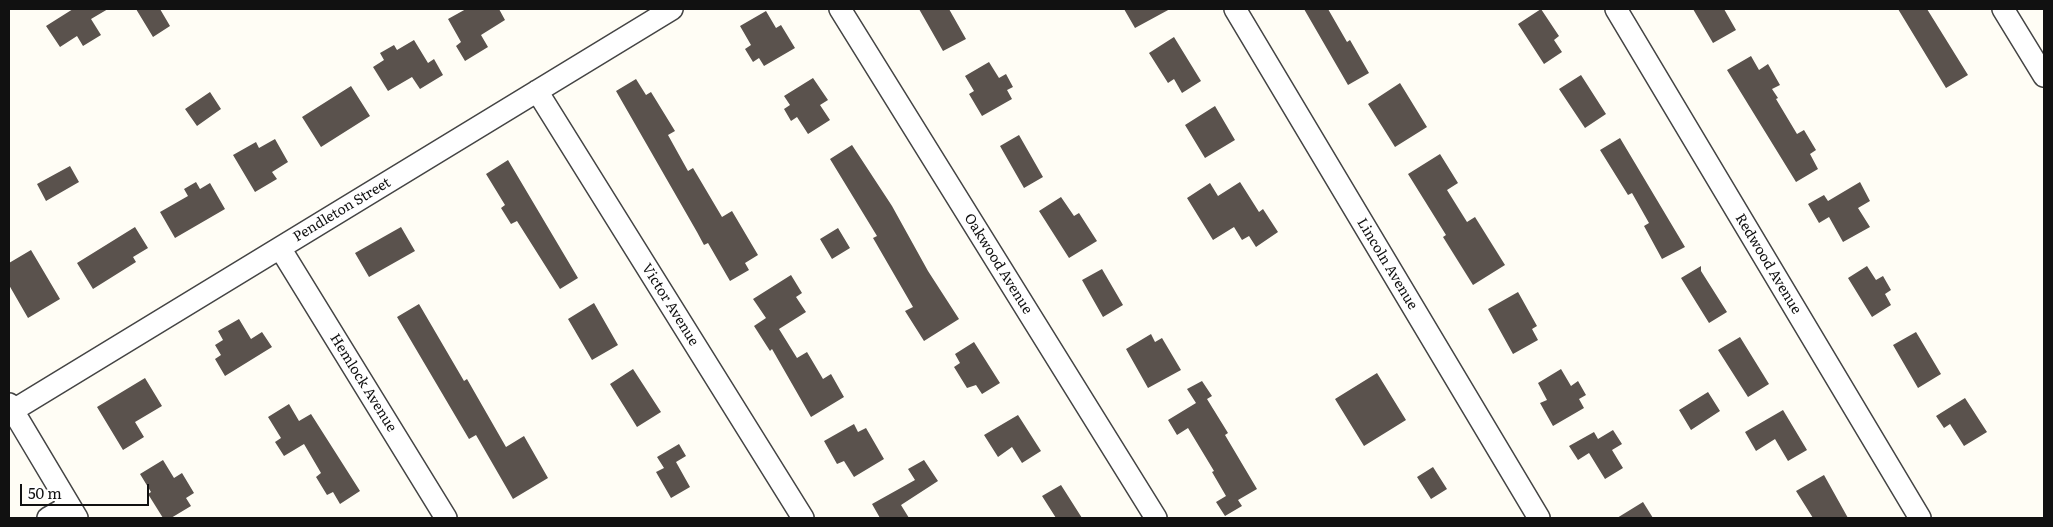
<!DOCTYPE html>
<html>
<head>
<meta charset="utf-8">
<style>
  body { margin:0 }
  #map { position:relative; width:2053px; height:527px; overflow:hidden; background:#fffdf5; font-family:Literata,serif }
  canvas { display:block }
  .frame { position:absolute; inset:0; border:10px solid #111; pointer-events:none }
  .scale { position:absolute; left:20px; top:484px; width:129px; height:22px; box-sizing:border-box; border:2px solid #111; border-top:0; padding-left:6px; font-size:15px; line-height:18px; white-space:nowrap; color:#111; -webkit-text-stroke:4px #fff; paint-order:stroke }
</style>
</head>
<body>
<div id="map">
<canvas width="2053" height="527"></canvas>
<div class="frame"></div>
<div class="scale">50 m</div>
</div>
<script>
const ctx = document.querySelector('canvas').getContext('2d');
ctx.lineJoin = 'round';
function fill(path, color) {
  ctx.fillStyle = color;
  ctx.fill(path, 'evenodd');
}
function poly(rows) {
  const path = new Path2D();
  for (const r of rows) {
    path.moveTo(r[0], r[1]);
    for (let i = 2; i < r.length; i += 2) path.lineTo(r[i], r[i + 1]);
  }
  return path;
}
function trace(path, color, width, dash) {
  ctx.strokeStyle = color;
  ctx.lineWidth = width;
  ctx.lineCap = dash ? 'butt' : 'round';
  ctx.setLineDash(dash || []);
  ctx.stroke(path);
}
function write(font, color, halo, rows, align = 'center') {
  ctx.font = font + ' Literata,serif';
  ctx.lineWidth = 5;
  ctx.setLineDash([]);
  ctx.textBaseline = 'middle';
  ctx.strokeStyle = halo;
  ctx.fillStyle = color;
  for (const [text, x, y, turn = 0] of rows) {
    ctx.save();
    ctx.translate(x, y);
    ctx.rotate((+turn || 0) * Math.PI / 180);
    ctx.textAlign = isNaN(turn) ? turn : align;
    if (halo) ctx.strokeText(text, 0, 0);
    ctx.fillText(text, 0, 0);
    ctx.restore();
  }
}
const building = poly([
  [73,9,108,9,91,19,101,35,83,46,77,36,60,47,46,26],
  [136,9,160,9,170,26,153,37],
  [466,9,499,9,505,20,481,35,488,47,465,61,456,46,461,42,448,19],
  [919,9,949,9,966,39,943,51],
  [1124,9,1170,9,1135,28],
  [1304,9,1328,9,1347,42,1350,40,1369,73,1348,85],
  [1541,9,1559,36,1554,40,1562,52,1544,64,1518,24],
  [1693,9,1724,9,1736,30,1713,43],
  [1898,9,1927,9,1968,75,1946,88],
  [766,11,776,28,781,25,795,48,764,66,759,58,753,62,745,49,751,45,740,26],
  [1174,37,1201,81,1182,93,1174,79,1168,83,1149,53],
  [414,40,428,63,434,59,443,75,420,89,412,77,388,91,373,67,384,60,380,53,394,45,397,50],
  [1751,56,1759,70,1768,64,1780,85,1772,89,1778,98,1776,99,1797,134,1804,130,1816,150,1810,154,1818,169,1796,182,1727,70],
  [989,62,999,78,1006,74,1013,87,1007,90,1012,99,982,116,969,94,974,91,965,76],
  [1581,75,1606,114,1585,128,1559,89],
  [813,78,828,100,820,105,830,120,808,134,797,117,791,121,784,109,790,105,784,96],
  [636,79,646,95,651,92,675,131,668,135,688,171,693,168,722,217,732,211,758,255,745,263,749,270,730,281,708,243,704,245,697,232,616,91],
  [1400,83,1427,127,1395,147,1368,104],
  [351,86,370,116,321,147,302,117],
  [210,92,221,109,197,126,185,109],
  [1215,106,1235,140,1205,158,1185,125],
  [1019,135,1043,177,1024,188,1000,146],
  [1620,138,1685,247,1662,259,1644,226,1649,223,1632,193,1628,195,1600,150],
  [275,139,288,162,272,172,277,179,255,192,233,155,256,142,259,148],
  [852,145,892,206,928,271,959,319,924,341,905,311,913,307,873,238,877,236,830,159],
  [1440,154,1458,183,1447,190,1467,222,1475,217,1505,265,1473,285,1443,237,1446,235,1408,174],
  [508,160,578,278,560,289,517,221,511,224,501,208,505,205,486,174],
  [70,166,79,182,46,201,37,184],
  [196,182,200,189,210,183,225,209,175,238,160,212,188,196,184,189],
  [1240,182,1259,212,1263,209,1278,232,1256,247,1249,236,1242,240,1234,227,1213,240,1187,198,1210,183,1218,196],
  [1860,182,1870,201,1858,208,1870,227,1843,242,1829,217,1819,223,1808,204,1824,195,1828,201],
  [1061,197,1074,216,1079,213,1097,241,1069,258,1039,211],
  [135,227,148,248,133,257,136,262,93,289,77,263],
  [401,227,415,251,369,277,355,253],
  [838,228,850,248,832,259,820,239],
  [31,250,60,299,28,318,9,285,9,263],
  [1701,266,1701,271,1727,312,1709,323,1681,278],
  [1867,266,1876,280,1883,276,1891,290,1885,294,1891,305,1872,317,1848,278],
  [1102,269,1123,305,1103,317,1082,280],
  [791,275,802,293,796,297,806,312,779,329,797,358,807,352,823,379,831,374,844,397,811,417,772,349,770,351,754,326,766,318,753,299],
  [1518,292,1537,326,1532,329,1538,340,1513,354,1488,309],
  [594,303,618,345,592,360,568,319],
  [419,304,464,381,467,379,506,447,524,436,548,478,513,499,476,435,469,439,397,317],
  [239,319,251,339,262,332,272,347,225,376,215,359,221,355,215,345,223,340,218,331],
  [1916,332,1941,374,1918,388,1893,345],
  [1151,334,1155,342,1162,338,1181,370,1148,388,1126,349],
  [1740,337,1769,384,1748,397,1718,350],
  [974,342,1000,383,982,394,976,385,967,388,954,367,960,363,955,354],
  [633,369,661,412,637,427,610,384],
  [1561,369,1571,386,1578,381,1586,395,1579,399,1584,408,1553,426,1540,403,1547,400,1538,383],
  [1377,373,1406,420,1364,446,1335,399],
  [145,378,162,406,135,422,144,437,123,450,97,407],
  [1202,381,1212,396,1207,399,1228,433,1225,435,1257,489,1238,500,1242,506,1225,516,1216,502,1226,496,1212,472,1214,471,1188,428,1177,435,1168,420,1196,403,1187,389],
  [1708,392,1720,411,1691,430,1679,410],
  [1965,398,1987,432,1964,446,1950,424,1944,428,1936,416],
  [289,404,299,421,311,414,360,491,340,504,333,492,327,495,316,477,321,473,304,444,284,456,275,442,281,438,268,417],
  [1783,410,1807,450,1788,461,1775,439,1756,451,1745,432],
  [1018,415,1041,451,1022,463,1012,447,998,457,984,435],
  [854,424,858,432,866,428,884,459,854,477,844,461,837,464,824,441],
  [1613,430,1622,444,1612,450,1623,468,1605,479,1589,453,1578,460,1569,446,1594,432,1598,439],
  [679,444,686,456,676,462,690,487,671,498,656,472,664,468,657,457],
  [163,460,174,478,182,473,194,493,186,498,191,506,171,518,163,518,148,494,151,492,140,474],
  [924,460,938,481,901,505,909,518,880,518,872,504,915,480,908,469],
  [1433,467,1447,489,1431,499,1417,477],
  [1824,475,1848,518,1813,518,1796,491],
  [1061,485,1082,518,1056,518,1042,496],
  [1643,502,1653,518,1617,518]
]);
const minor = poly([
  [840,9,1156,518],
  [1235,9,1539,518],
  [1616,9,1920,518],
  [2003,9,2044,76],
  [537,91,803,518],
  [280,248,446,518],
  [9,404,77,518],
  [12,411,672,9],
  [48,518,69,506]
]);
const streetNames = [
  ["Pendleton Street",342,210,-31],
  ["Oakwood Avenue",998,264,58],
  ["Lincoln Avenue",1387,264,59],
  ["Redwood Avenue",1768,264,59],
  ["Victor Avenue",670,305,58],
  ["Hemlock Avenue",363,383,58]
];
fill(building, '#5a524d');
trace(minor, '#444', 24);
trace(minor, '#fff', 21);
write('14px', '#111', '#fff', streetNames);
</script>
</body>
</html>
